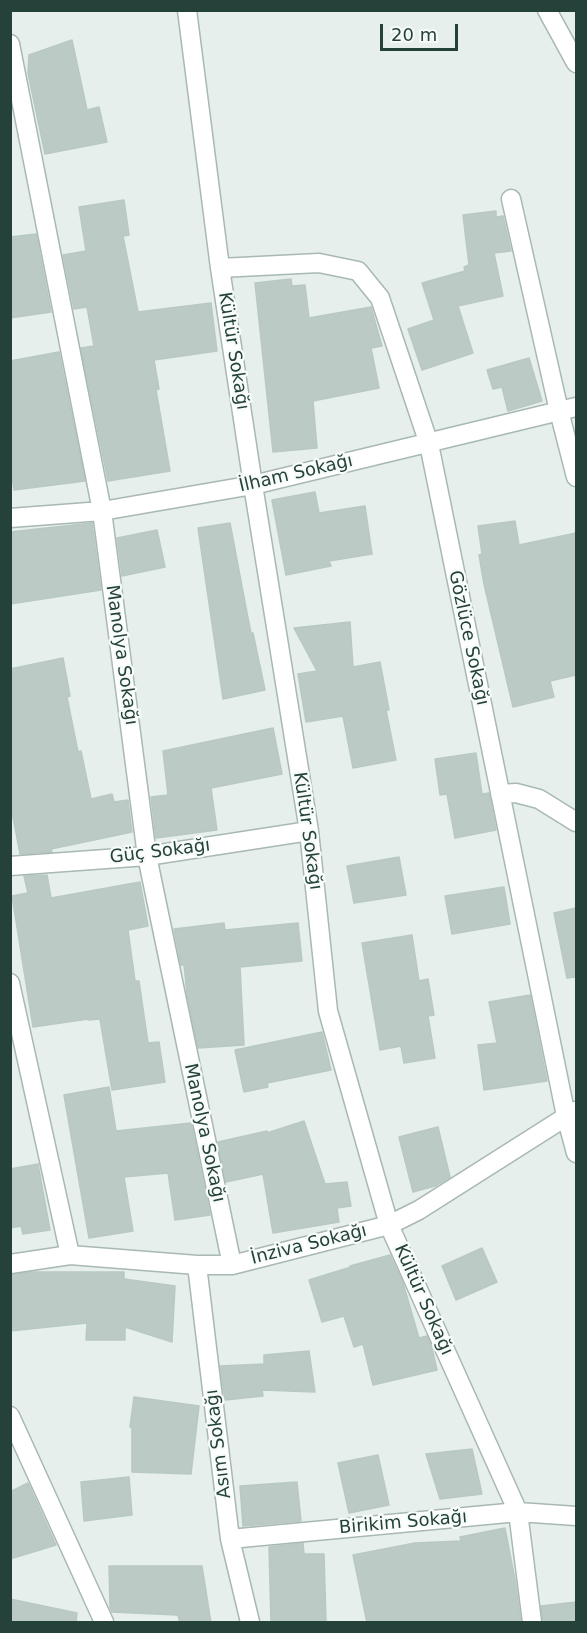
<!DOCTYPE html>
<html>
<head>
<meta charset="utf-8">
<style>
  body { margin:0 }
  #map { position:relative; width:587px; height:1633px; overflow:hidden; background:#e6efeb; font-family:"DejaVu Sans",sans-serif }
  canvas { display:block }
  .frame { position:absolute; inset:0; border:12px solid #24423a; pointer-events:none }
  .scale { position:absolute; left:380px; top:24px; width:78px; height:27px; box-sizing:border-box; border:3px solid #24423a; border-top:0; padding-left:8px; font-size:18px; line-height:21px; white-space:nowrap; color:#24423a; -webkit-text-stroke:4px #f7fbf9; paint-order:stroke }
</style>
</head>
<body>
<div id="map">
<canvas width="587" height="1633"></canvas>
<div class="frame"></div>
<div class="scale">20 m</div>
</div>
<script>
const ctx = document.querySelector('canvas').getContext('2d');
ctx.lineJoin = 'round';
function fill(path, color) {
  ctx.fillStyle = color;
  ctx.fill(path, 'evenodd');
}
function poly(rows) {
  const path = new Path2D();
  for (const r of rows) {
    path.moveTo(r[0], r[1]);
    for (let i = 2; i < r.length; i += 2) path.lineTo(r[i], r[i + 1]);
  }
  return path;
}
function trace(path, color, width, dash) {
  ctx.strokeStyle = color;
  ctx.lineWidth = width;
  ctx.lineCap = dash ? 'butt' : 'round';
  ctx.setLineDash(dash || []);
  ctx.stroke(path);
}
function write(font, color, halo, rows, align = 'center') {
  ctx.font = font + ' "DejaVu Sans",sans-serif';
  ctx.lineWidth = 4.5;
  ctx.setLineDash([]);
  ctx.textBaseline = 'middle';
  ctx.strokeStyle = halo;
  ctx.fillStyle = color;
  for (const [text, x, y, turn = 0] of rows) {
    ctx.save();
    ctx.translate(x, y);
    ctx.rotate((+turn || 0) * Math.PI / 180);
    ctx.textAlign = isNaN(turn) ? turn : align;
    if (halo) ctx.strokeText(text, 0, 0);
    ctx.fillText(text, 0, 0);
    ctx.restore();
  }
}
const building = poly([
  [72,40,87,110,99,107,107,142,45,154,28,73,29,55,72,40],
  [124,200,129,235,123,236,138,312,211,303,217,351,154,360,159,389,156,390,170,471,108,481,81,348,94,346,87,307,74,309,63,255,86,251,79,207,124,200],
  [496,211,496,217,503,216,511,251,494,253,503,296,458,306,473,353,422,370,408,329,434,320,422,283,465,271,464,267,469,265,463,215,496,211],
  [36,234,51,312,10,318,10,237,36,234],
  [291,279,292,286,305,285,309,318,371,307,382,346,371,348,379,388,313,401,317,448,273,452,255,283,291,279],
  [59,352,85,481,14,490,10,466,10,361,59,352],
  [529,358,542,401,508,411,502,387,493,389,487,370,529,358],
  [315,492,319,513,365,506,372,554,329,561,331,566,286,575,272,500,315,492],
  [515,521,519,545,576,533,576,675,550,681,554,697,513,707,484,584,479,555,482,554,478,526,515,521],
  [92,523,101,590,10,604,10,532,92,523],
  [230,523,247,613,251,633,253,633,265,690,223,699,198,528,230,523],
  [157,530,165,567,122,576,117,538,157,530],
  [350,622,353,667,380,662,389,710,386,710,396,760,353,768,343,716,306,722,298,674,317,671,294,628,350,622],
  [63,658,70,696,67,697,78,752,81,751,91,799,112,794,114,802,128,800,132,832,51,849,52,852,20,854,10,801,10,669,63,658],
  [273,728,282,774,211,788,217,830,156,838,151,797,168,795,163,751,273,728],
  [476,753,482,794,489,793,496,830,455,838,447,794,440,795,435,759,476,753],
  [399,857,406,895,354,903,347,866,399,857],
  [47,875,51,898,140,882,148,926,128,930,135,981,139,981,148,1043,159,1042,165,1082,112,1090,100,1019,88,1020,88,1019,33,1027,12,896,28,893,24,876,47,875],
  [504,887,510,924,452,934,445,896,504,887],
  [576,908,576,977,567,978,554,913,576,908],
  [224,923,225,930,298,923,302,961,240,967,244,1045,198,1048,187,993,184,965,181,965,174,929,224,923],
  [412,935,419,981,428,979,434,1015,428,1016,435,1058,404,1063,401,1046,380,1050,362,943,412,935],
  [530,995,547,1081,484,1090,478,1045,497,1043,489,1002,530,995],
  [322,1032,331,1070,267,1083,268,1087,244,1092,235,1050,322,1032],
  [109,1087,116,1131,191,1123,210,1215,175,1220,168,1173,124,1177,133,1231,89,1238,64,1095,109,1087],
  [304,1121,325,1184,347,1182,351,1206,337,1208,339,1222,273,1233,263,1174,226,1182,218,1142,267,1131,267,1133,304,1121],
  [438,1127,450,1177,435,1186,413,1192,399,1137,438,1127],
  [38,1164,50,1230,23,1234,21,1226,10,1228,10,1169,38,1164],
  [482,1248,497,1282,456,1300,442,1266,482,1248],
  [390,1255,403,1283,419,1338,427,1336,432,1348,437,1370,373,1385,363,1344,354,1347,344,1316,322,1322,309,1280,351,1267,350,1266,390,1255],
  [31,1272,124,1272,124,1279,175,1286,172,1342,125,1327,125,1340,86,1340,87,1323,10,1331,10,1275,31,1272],
  [309,1351,315,1392,262,1390,263,1396,225,1400,220,1366,264,1364,264,1355,309,1351],
  [134,1397,199,1406,191,1474,132,1472,132,1428,130,1427,134,1397],
  [472,1449,482,1494,440,1499,426,1454,472,1449],
  [378,1455,389,1505,349,1513,338,1463,378,1455],
  [129,1477,132,1515,84,1521,81,1482,129,1477],
  [297,1482,301,1521,243,1526,240,1486,297,1482],
  [28,1483,56,1545,10,1559,10,1492,28,1483],
  [505,1528,515,1580,521,1623,367,1623,353,1555,415,1543,461,1541,460,1537,505,1528],
  [303,1543,304,1554,324,1554,326,1622,271,1623,269,1547,303,1543],
  [109,1566,202,1566,211,1623,180,1623,178,1615,112,1612,110,1607,109,1566],
  [10,1599,77,1613,76,1623,10,1623,10,1599],
  [576,1602,576,1623,543,1623,541,1606,576,1602]
]);
const minor = poly([
  [187,10,220,268,253,485,309,831,328,1011,389,1225,518,1512,532,1622],
  [547,10,576,63],
  [10,44,102,511,147,856,232,1265],
  [511,199,559,411,576,477],
  [220,268,319,263,358,271,380,298,429,444,566,1116,576,1153],
  [10,518,102,511,253,485,576,407],
  [500,794,516,793,539,799,576,822],
  [10,866,147,856,309,831],
  [10,983,70,1255],
  [10,1264,70,1255,197,1265,232,1265,389,1225,419,1210,575,1111],
  [197,1265,230,1539,250,1622],
  [10,1416,104,1622],
  [230,1539,518,1512,576,1516]
]);
const streetNames = [
  ["Kültür Sokağı",233,351,81],
  ["İlham Sokağı",296,474,-13],
  ["Gözlüce Sokağı",468,638,78],
  ["Manolya Sokağı",121,655,82],
  ["Kültür Sokağı",307,831,82],
  ["Güç Sokağı",160,852,-7],
  ["Manolya Sokağı",204,1133,78],
  ["İnziva Sokağı",309,1245,-14],
  ["Kültür Sokağı",423,1300,66],
  ["Asım Sokağı",219,1444,-97],
  ["Birikim Sokağı",403,1523,-5]
];
fill(building, '#bbcac4');
trace(building, '#b8c9c2', 1.5);
trace(minor, '#a8b8b2', 21);
trace(minor, '#fff', 18);
write('18px', '#24423a', '#f7fbf9', streetNames);
</script>
</body>
</html>
